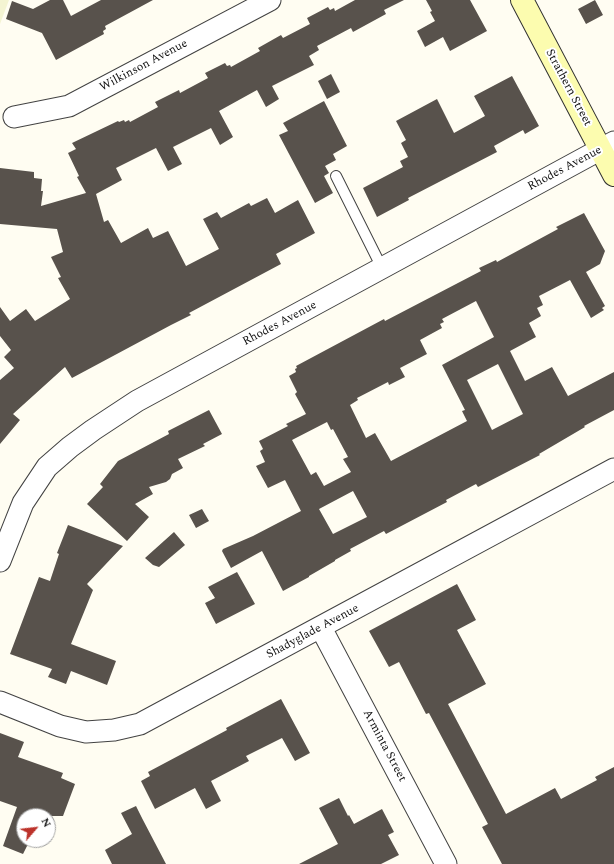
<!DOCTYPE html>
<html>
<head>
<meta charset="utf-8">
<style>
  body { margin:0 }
  #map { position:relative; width:614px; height:864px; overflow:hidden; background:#fffdf2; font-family:Spectral,serif }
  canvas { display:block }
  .north { position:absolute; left:16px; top:808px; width:40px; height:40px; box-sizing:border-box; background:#fff; border:1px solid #9f9f9f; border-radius:50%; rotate:62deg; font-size:11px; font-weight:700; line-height:16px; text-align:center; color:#0f0f0f }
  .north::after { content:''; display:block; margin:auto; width:14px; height:18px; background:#bc322a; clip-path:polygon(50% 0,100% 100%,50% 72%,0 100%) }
</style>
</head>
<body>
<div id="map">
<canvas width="614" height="864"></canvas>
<div class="north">N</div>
</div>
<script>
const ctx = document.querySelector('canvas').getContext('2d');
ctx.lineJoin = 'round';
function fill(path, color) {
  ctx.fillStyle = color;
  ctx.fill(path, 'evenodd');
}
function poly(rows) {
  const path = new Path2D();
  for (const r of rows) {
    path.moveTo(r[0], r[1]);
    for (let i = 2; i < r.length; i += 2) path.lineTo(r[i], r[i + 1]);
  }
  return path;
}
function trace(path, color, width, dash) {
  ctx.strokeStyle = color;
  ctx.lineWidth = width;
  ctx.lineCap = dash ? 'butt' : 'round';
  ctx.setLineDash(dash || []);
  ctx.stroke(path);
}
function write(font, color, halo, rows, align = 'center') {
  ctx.font = font + ' Spectral,serif';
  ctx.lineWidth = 4;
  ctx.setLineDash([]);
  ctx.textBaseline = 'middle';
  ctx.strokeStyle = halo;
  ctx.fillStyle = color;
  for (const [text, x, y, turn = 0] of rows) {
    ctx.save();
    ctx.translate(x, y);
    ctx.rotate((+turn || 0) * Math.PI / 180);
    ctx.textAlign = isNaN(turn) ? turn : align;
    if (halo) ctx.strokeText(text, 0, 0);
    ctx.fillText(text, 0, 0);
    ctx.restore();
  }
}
const farmland = poly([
  [0,0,9,0,0,24]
]);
const building = poly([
  [50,0,63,0,71,16,101,0,153,0,105,26,106,29,103,31,104,34,56,60,42,33,6,19,12,1,33,9],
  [355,0,404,0,384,10,386,14,353,32,351,28,317,46,319,50,309,56,314,65,272,86,279,99,266,107,257,90,219,111,233,137,220,145,211,128,173,147,182,164,168,171,156,148,116,168,122,180,96,194,104,222,108,220,121,243,148,228,153,238,168,231,186,266,219,249,203,219,217,212,221,218,249,203,251,206,267,198,275,213,298,200,315,233,276,254,281,264,189,313,191,315,171,325,72,378,65,367,13,414,20,420,0,444,0,380,14,368,4,357,11,350,0,336,0,307,10,321,26,309,35,321,70,299,58,278,61,277,51,257,63,252,57,229,0,224,0,168,34,172,34,178,42,179,41,191,43,191,41,206,86,193,77,177,79,176,68,153,76,149,72,143,118,121,119,122,124,120,125,122,129,120,130,122,158,107,155,102,179,90,180,93,208,78,205,73,225,63,227,66,230,65,231,67,260,51,258,48,281,35,283,38,310,24,307,18,328,7,330,10,334,8,335,11],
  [426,0,470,0,487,31,450,51,443,37,425,47,417,31,435,21,430,12,432,11],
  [595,0,603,15,586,24,578,9],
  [331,74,340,92,327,99,318,81],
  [512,76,539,126,525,134,523,130,494,146,497,152,408,198,409,200,377,217,363,188,403,167,400,161,408,157,401,143,406,140,396,121,437,99,454,133,485,116,474,96],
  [324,101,347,146,333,154,336,160,325,166,329,173,324,176,333,193,315,203,279,135,288,131,283,123],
  [584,213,605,251,600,264,586,272,605,306,602,308,604,310,591,318,570,280,539,296,543,305,537,308,541,316,529,323,536,337,510,351,525,381,552,367,568,396,614,372,614,410,584,426,585,427,539,454,540,455,478,487,476,484,446,500,447,502,386,534,384,531,350,549,351,551,335,560,335,561,309,576,309,577,283,591,262,551,231,568,222,551,223,549,253,536,301,511,285,480,268,488,256,466,265,462,260,451,263,449,259,441,288,426,286,424,306,414,295,394,297,392,289,376,296,372,295,369,297,368,296,366,384,319,385,321,481,271,479,268,496,260,497,262,558,229,556,227],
  [476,301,494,337,442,365,465,410,462,411,467,421,391,461,375,433,366,438,350,405,358,400,357,398,388,382,389,385,405,377,400,368,427,354,420,340,442,328,440,324,444,322,442,319],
  [498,364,523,414,492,430,467,380],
  [327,422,331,430,333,429,348,457,343,459,351,472,324,486,316,472,311,475,292,440],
  [353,491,367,517,333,534,319,509],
  [209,410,222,434,203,444,205,446,178,459,183,468,172,474,170,479,166,482,149,487,153,494,135,504,149,517,127,541,87,504,103,487,100,484,118,461,169,434,168,431],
  [202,509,209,521,196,528,189,515],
  [68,525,123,546,87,584,93,590,71,644,116,661,107,685,71,671,66,684,48,677,52,669,10,654,39,577,50,581,59,554,57,553],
  [174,532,185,545,159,567,153,565,145,558],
  [237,572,255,604,216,624,205,603,215,598,208,587],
  [457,584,476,620,457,630,486,684,448,704,506,814,555,788,561,799,597,780,595,777,614,767,614,864,502,864,482,827,488,824,430,715,429,713,426,714,399,662,389,667,369,631],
  [281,699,310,753,295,761,282,738,246,756,249,761,211,781,221,801,206,809,195,788,155,809,141,781,150,776,148,772,227,730,226,728],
  [0,733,24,742,18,757,63,773,61,778,75,784,63,816,24,816,24,840,30,840,23,854,3,846,17,807,0,801],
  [339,798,348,816,349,815,354,824,382,809,394,832,388,835,399,855,381,864,299,864,338,844,319,808],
  [136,806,143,820,166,864,112,864,105,850,132,834,121,813]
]);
const lane = poly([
  [336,176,382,268]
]);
const street = poly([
  [14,117,69,106,270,0],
  [0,561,23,503,47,467,70,447,93,430,137,401,614,142],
  [321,628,446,864],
  [0,702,60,726,86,732,114,730,140,724,614,469]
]);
const secondary = poly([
  [522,0,614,175]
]);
const streetNames = [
  ["Wilkinson Avenue",144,66,-28],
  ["Strathern Street",568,88,62],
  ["Rhodes Avenue",565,169,-28],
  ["Rhodes Avenue",280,324,-28],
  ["Shadyglade Avenue",313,632,-28],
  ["Arminta Street",384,746,62]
];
fill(farmland, '#f4f4d2');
fill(building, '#58524c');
trace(lane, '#424242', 12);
trace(street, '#424242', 23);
trace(secondary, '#313131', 24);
trace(lane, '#fff', 10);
trace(street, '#fff', 21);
trace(secondary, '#fcfcaf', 22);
write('12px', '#0f0f0f', '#fff', streetNames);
</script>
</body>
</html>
